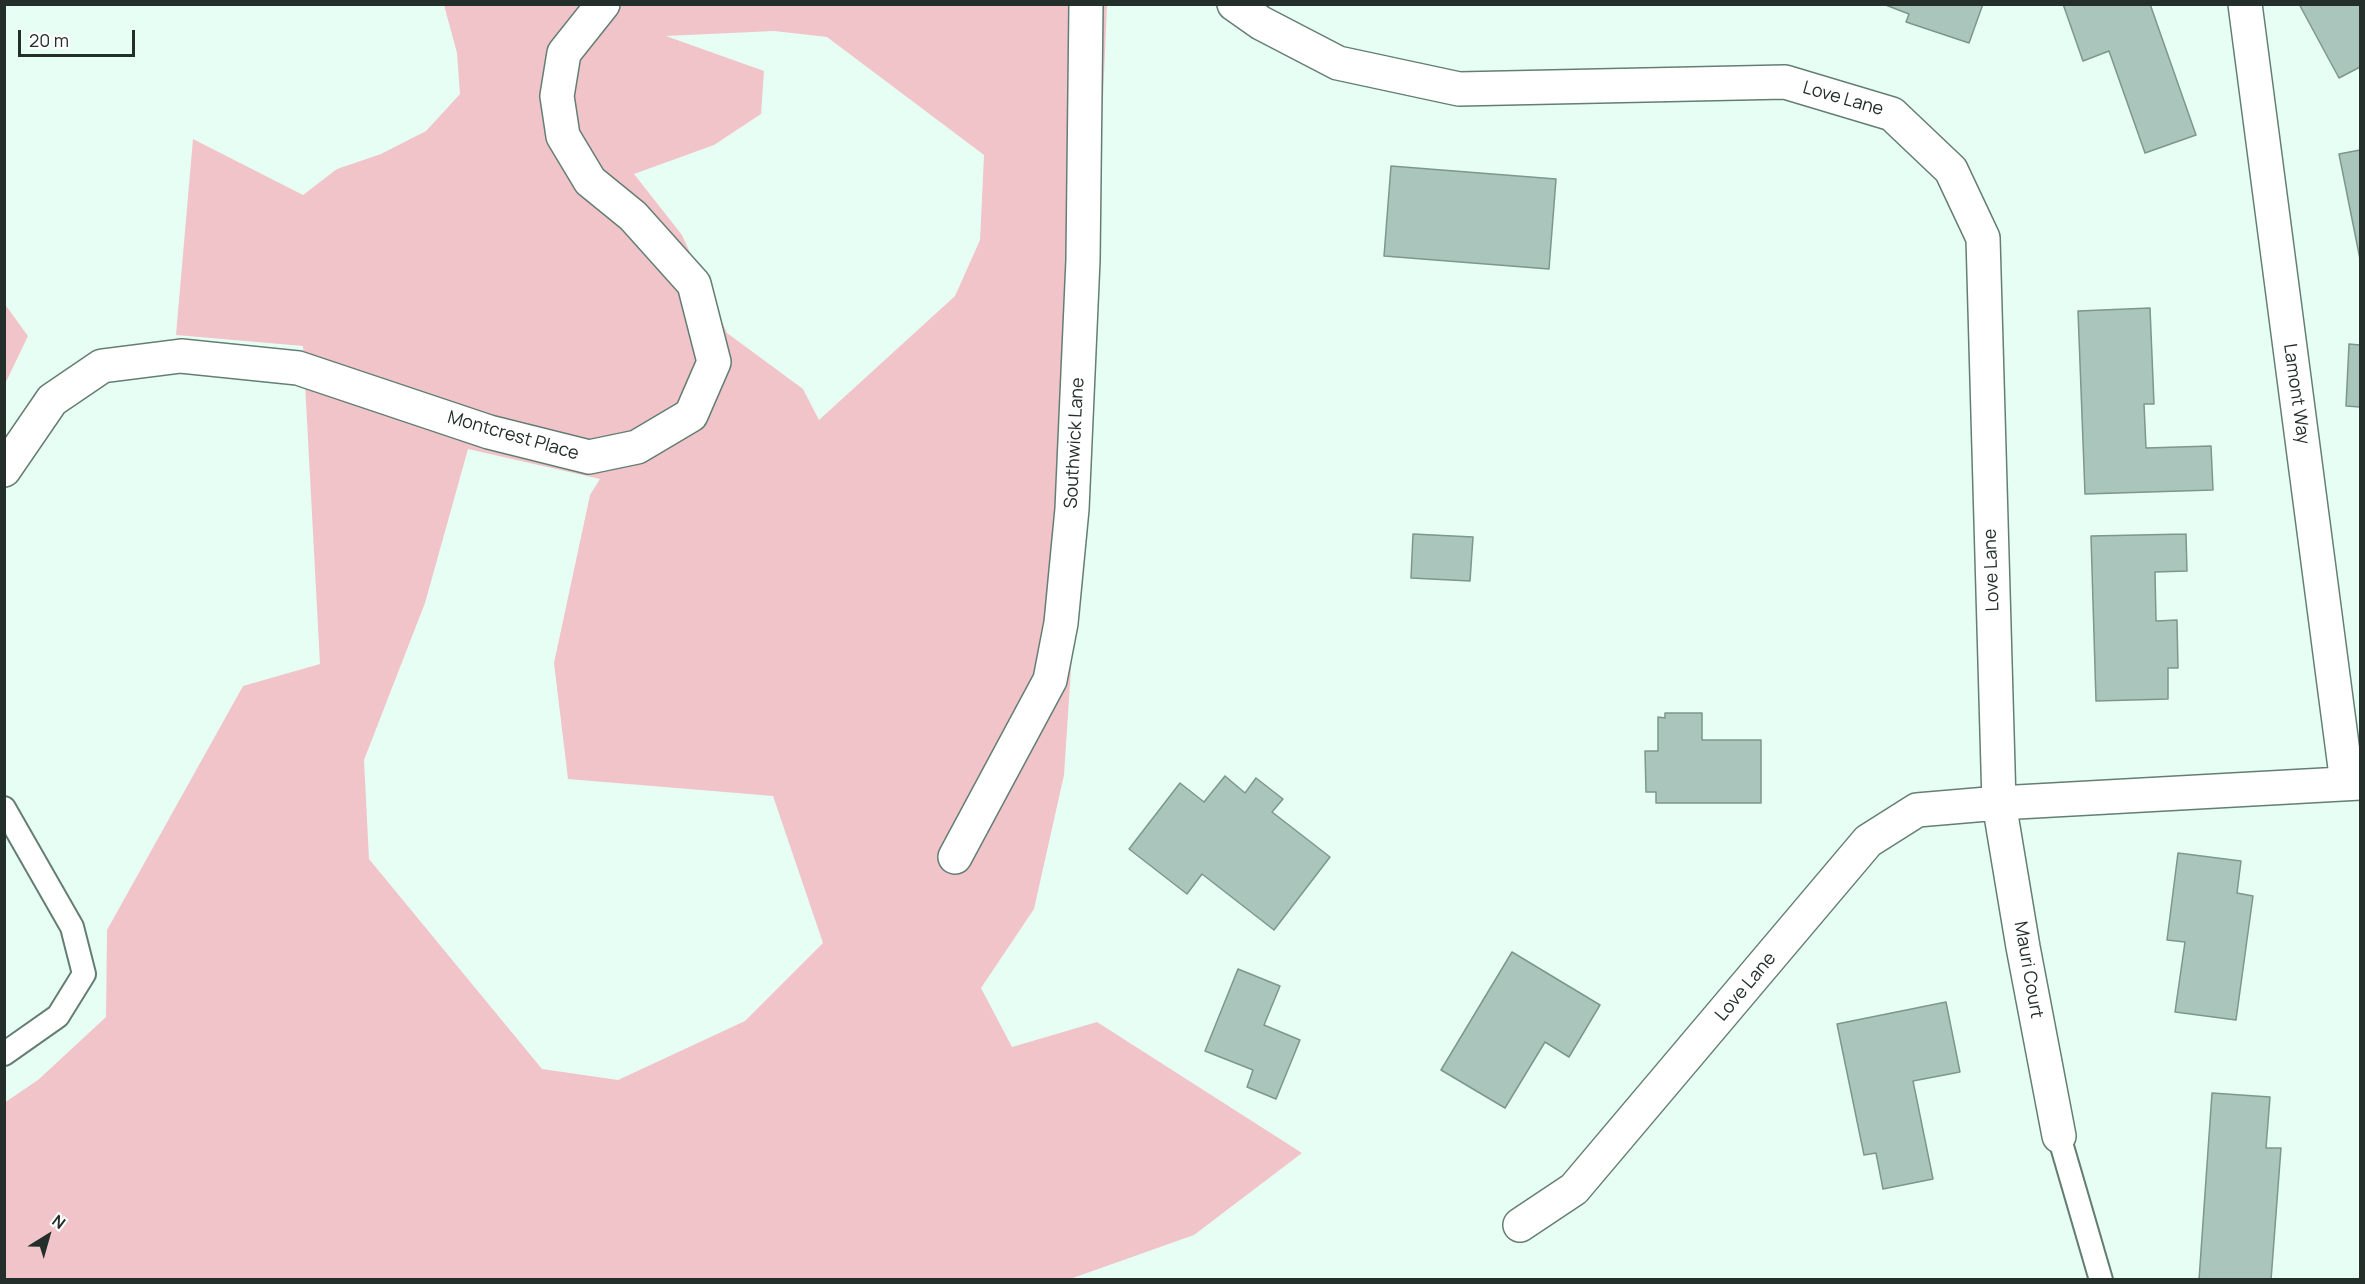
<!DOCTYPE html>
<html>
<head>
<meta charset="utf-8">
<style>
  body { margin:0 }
  #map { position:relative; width:2365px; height:1284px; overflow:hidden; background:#e7fef5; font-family:Manrope,sans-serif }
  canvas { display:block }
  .frame { position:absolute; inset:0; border:6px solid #242f2b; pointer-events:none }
  .north { position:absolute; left:18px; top:1206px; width:60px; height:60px; -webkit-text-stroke:4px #fff; paint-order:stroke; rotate:37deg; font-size:16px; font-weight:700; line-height:24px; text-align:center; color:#242f2b }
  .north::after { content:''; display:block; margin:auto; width:21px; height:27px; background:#242f2b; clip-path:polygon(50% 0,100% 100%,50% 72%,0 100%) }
  .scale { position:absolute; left:18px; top:30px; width:117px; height:27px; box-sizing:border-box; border:3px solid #242f2b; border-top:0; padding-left:8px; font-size:18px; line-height:21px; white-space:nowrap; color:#242f2b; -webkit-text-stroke:4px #fff; paint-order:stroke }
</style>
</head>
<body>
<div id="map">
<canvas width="2365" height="1284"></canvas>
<div class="frame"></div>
<div class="north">N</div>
<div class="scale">20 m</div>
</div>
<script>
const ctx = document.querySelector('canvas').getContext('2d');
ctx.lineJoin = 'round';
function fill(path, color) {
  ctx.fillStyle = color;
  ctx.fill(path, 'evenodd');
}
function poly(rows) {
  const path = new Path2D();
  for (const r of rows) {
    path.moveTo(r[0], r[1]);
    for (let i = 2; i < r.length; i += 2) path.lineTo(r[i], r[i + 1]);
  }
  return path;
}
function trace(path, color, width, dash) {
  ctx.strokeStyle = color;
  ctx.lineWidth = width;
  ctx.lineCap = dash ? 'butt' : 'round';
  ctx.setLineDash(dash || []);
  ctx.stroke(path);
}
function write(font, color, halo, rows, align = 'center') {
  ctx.font = font + ' Manrope,sans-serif';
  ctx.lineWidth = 4.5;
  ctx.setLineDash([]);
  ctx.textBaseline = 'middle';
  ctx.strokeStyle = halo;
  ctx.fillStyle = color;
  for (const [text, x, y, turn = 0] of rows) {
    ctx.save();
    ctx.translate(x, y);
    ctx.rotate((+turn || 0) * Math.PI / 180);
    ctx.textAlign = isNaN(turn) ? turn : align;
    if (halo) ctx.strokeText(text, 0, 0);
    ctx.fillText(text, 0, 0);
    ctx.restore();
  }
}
const green = poly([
  [444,5,1107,5,1093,335,1064,775,1034,909,981,988,1012,1047,1097,1022,1302,1153,1194,1235,1070,1279,5,1280,4,1103,38,1080,106,1017,107,930,243,686,320,664,303,346,176,335,193,139,303,195,337,169,381,154,426,131,460,94,457,53],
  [774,31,827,37,984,155,980,240,955,296,819,420,803,389,727,333,682,235,634,174,714,145,761,114,764,71,666,36],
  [468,449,600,479,590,495,554,663,568,779,773,796,823,943,745,1021,618,1080,542,1069,369,859,364,760,425,603],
  [4,303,28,336,5,384,4,384]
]);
const building = poly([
  [1883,4,1983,4,1969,43,1906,22,1909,14,1883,4],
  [2063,4,2150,4,2196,135,2145,153,2109,51,2083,61,2063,4],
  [2299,4,2360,4,2360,67,2339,78,2299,4],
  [2360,150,2360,259,2339,154,2360,150],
  [1391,166,1556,179,1549,269,1384,256,1391,166],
  [2150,308,2154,404,2144,404,2146,448,2211,446,2213,490,2085,494,2078,311,2150,308],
  [2349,344,2360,345,2360,407,2346,406,2349,344],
  [1413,534,1473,537,1470,581,1411,578,1413,534],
  [2186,534,2187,571,2155,572,2156,621,2177,620,2178,668,2168,668,2168,699,2096,701,2091,536,2186,534],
  [1665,713,1702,713,1702,740,1761,740,1761,803,1656,803,1656,792,1646,792,1645,751,1658,751,1658,717,1665,718,1665,713],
  [1225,776,1245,793,1256,778,1283,799,1272,812,1330,857,1274,930,1202,874,1187,894,1129,849,1180,783,1204,802,1225,776],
  [2178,853,2241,861,2237,893,2253,896,2236,1020,2175,1012,2185,942,2167,940,2178,853],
  [1512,952,1600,1005,1569,1057,1545,1042,1505,1108,1441,1070,1512,952],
  [1238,969,1280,986,1264,1025,1300,1040,1276,1099,1247,1087,1253,1070,1205,1051,1238,969],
  [1946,1002,1960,1072,1913,1081,1933,1179,1883,1189,1876,1153,1864,1155,1837,1024,1946,1002],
  [2212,1093,2270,1097,2266,1148,2281,1148,2271,1280,2199,1280,2212,1093]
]);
const service = poly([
  [4,808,72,927,84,974,58,1016,4,1054],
  [2059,1136,2101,1280]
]);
const minor = poly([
  [1234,4,1261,23,1338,63,1459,89,1785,82,1892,114,1951,170,1983,238,1999,803,2023,947,2059,1136],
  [2245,4,2347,783],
  [4,470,52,400,102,366,181,356,298,368,489,432,589,457,637,447,691,415,714,362,694,284,633,216,590,181,563,136,557,96,564,53,603,4],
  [955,857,1050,680,1061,623,1072,509,1083,260,1086,4],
  [1520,1225,1574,1189,1868,841,1917,810,1999,803,2360,783]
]);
const streetNames = [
  ["Love Lane",1843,99,16],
  ["Lamont Way",2296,394,82],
  ["Montcrest Place",513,436,16],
  ["Southwick Lane",1075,443,-87],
  ["Love Lane",1992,570,-92],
  ["Mauri Court",2028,970,80],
  ["Love Lane",1746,987,-50]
];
fill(green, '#f1c4c9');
fill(building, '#aac5bb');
trace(building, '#7c978c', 1.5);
trace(service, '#647e74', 26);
trace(minor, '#647e74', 36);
trace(service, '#fff', 22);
trace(minor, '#fff', 33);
write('18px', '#242f2b', '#fff', streetNames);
</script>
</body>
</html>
